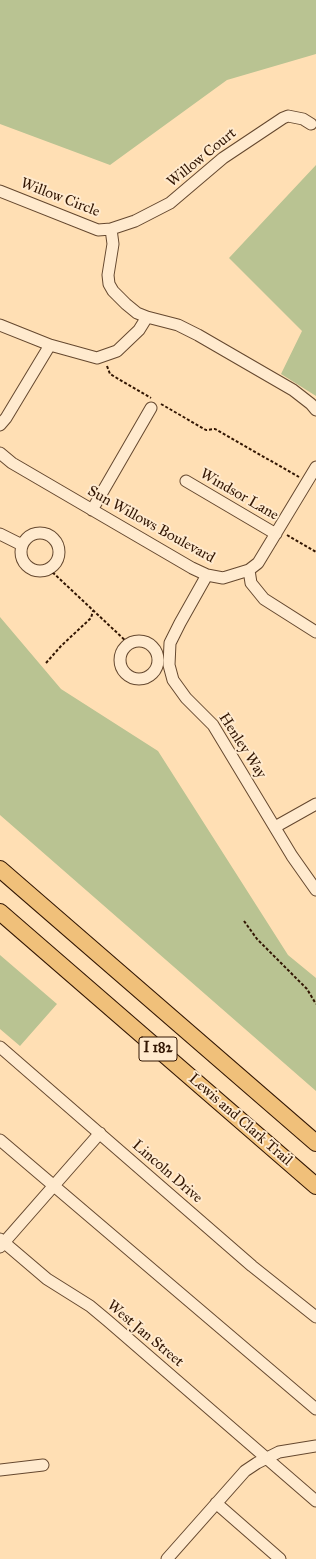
<!DOCTYPE html>
<html>
<head>
<meta charset="utf-8">
<style>
  body { margin:0 }
  canvas { display:block; background:#ffdfb4 }
</style>
</head>
<body>
<canvas width="316" height="1559"></canvas>
<script>
const ctx = document.querySelector('canvas').getContext('2d');
ctx.lineJoin = 'round';
function fill(path, color) {
  ctx.fillStyle = color;
  ctx.fill(path, 'evenodd');
}
function poly(rows) {
  const path = new Path2D();
  for (const r of rows) {
    if (r.length === 3) {
      path.moveTo(r[0] + r[2], r[1]);
      path.arc(r[0], r[1], r[2], 0, 2 * Math.PI);
      continue;
    }
    path.moveTo(r[0], r[1]);
    for (let i = 2; i < r.length; i += 2) path.lineTo(r[i], r[i + 1]);
  }
  return path;
}
function trace(path, color, width, dash) {
  ctx.strokeStyle = color;
  ctx.lineWidth = width;
  ctx.lineCap = dash ? 'butt' : 'round';
  ctx.setLineDash(dash || []);
  ctx.stroke(path);
}
function write(font, color, halo, rows, align = 'center') {
  ctx.font = font + ' "IM FELL Great Primer",serif';
  ctx.lineWidth = 4;
  ctx.setLineDash([]);
  ctx.textBaseline = 'middle';
  ctx.strokeStyle = halo;
  ctx.fillStyle = color;
  for (const [text, x, y, turn = 0] of rows) {
    ctx.save();
    ctx.translate(x, y);
    ctx.rotate((+turn || 0) * Math.PI / 180);
    ctx.textAlign = isNaN(turn) ? turn : align;
    if (halo) ctx.strokeText(text, 0, 0);
    ctx.fillText(text, 0, 0);
    ctx.restore();
  }
}
const green = poly([
  [0,0,316,0,316,54,227,80,110,165,0,124],
  [316,165,316,396,281,374,302,331,229,258],
  [0,617,61,689,158,751,288,955,316,978,316,1091,0,815],
  [0,955,57,1004,20,1046,0,1029]
]);
const path = poly([
  [107,366,110,374,151,398],
  [161,404,206,430,215,429,299,477],
  [287,535,316,552],
  [49,569,128,643],
  [46,663,61,646,91,618,93,611],
  [244,921,257,939,307,989,316,1004]
]);
const minor = poly([
  [0,191,98,230,111,229,135,221,170,203,223,158,283,118,288,116,303,119,311,124],
  [111,229,113,244,108,275,109,284,113,291,126,304,137,313,147,317,178,325,198,335,293,390,311,404,316,410],
  [0,325,50,345,97,358,117,351,139,330,147,317],
  [0,425,6,418,50,345],
  [0,453,12,463,192,568,207,575,223,578,249,570,258,563,316,467],
  [186,481,276,534],
  [92,510,151,408],
  [40,552,19],
  [0,534,22,545],
  [249,570,251,583,264,599,316,632],
  [207,575,180,623,170,643,169,665,173,680,186,698,213,725,292,856,316,890],
  [139,660,19],
  [275,827,316,804],
  [0,1047,252,1266,316,1317],
  [0,1140,316,1409],
  [0,1239,47,1279,90,1306,108,1321,316,1501],
  [0,1247,100,1133],
  [0,1470,43,1465],
  [216,1503,280,1559],
  [167,1559,245,1471,257,1463,279,1452,316,1446]
]);
const highway = poly([
  [0,869,316,1143],
  [0,912,316,1186]
]);
const shields = [
  [158,1049,38]
];
const shieldNames = [
  ["I 182",158,1049]
];
const streetNames = [
  ["Willow Court",202,158,-39],
  ["Willow Circle",60,198,21],
  ["Windsor Lane",239,495,30],
  ["Sun Willows Boulevard",151,525,29],
  ["Henley Way",242,746,57],
  ["Lewis and Clark Trail",240,1120,41],
  ["Lincoln Drive",167,1172,41],
  ["West Jan Street",145,1334,40]
];
fill(green, '#b9c392');
trace(minor, '#65482f', 13);
trace(highway, '#321603', 18);
trace(path, '#321603', 2, [3, 2]);
trace(minor, '#ffeace', 11);
trace(highway, '#f0c07a', 16);
for (const [x, y, w] of shields) {
  const box = new Path2D();
  box.roundRect(x - w / 2, y - 12, w, 24, 3);
  ctx.fillStyle = '#ffeace';
  ctx.fill(box);
  trace(box, '#321603', 1);
}
write('bold 14px', '#321603', null, shieldNames);
write('15px', '#321603', '#ffeace', streetNames);
</script>
</body>
</html>
